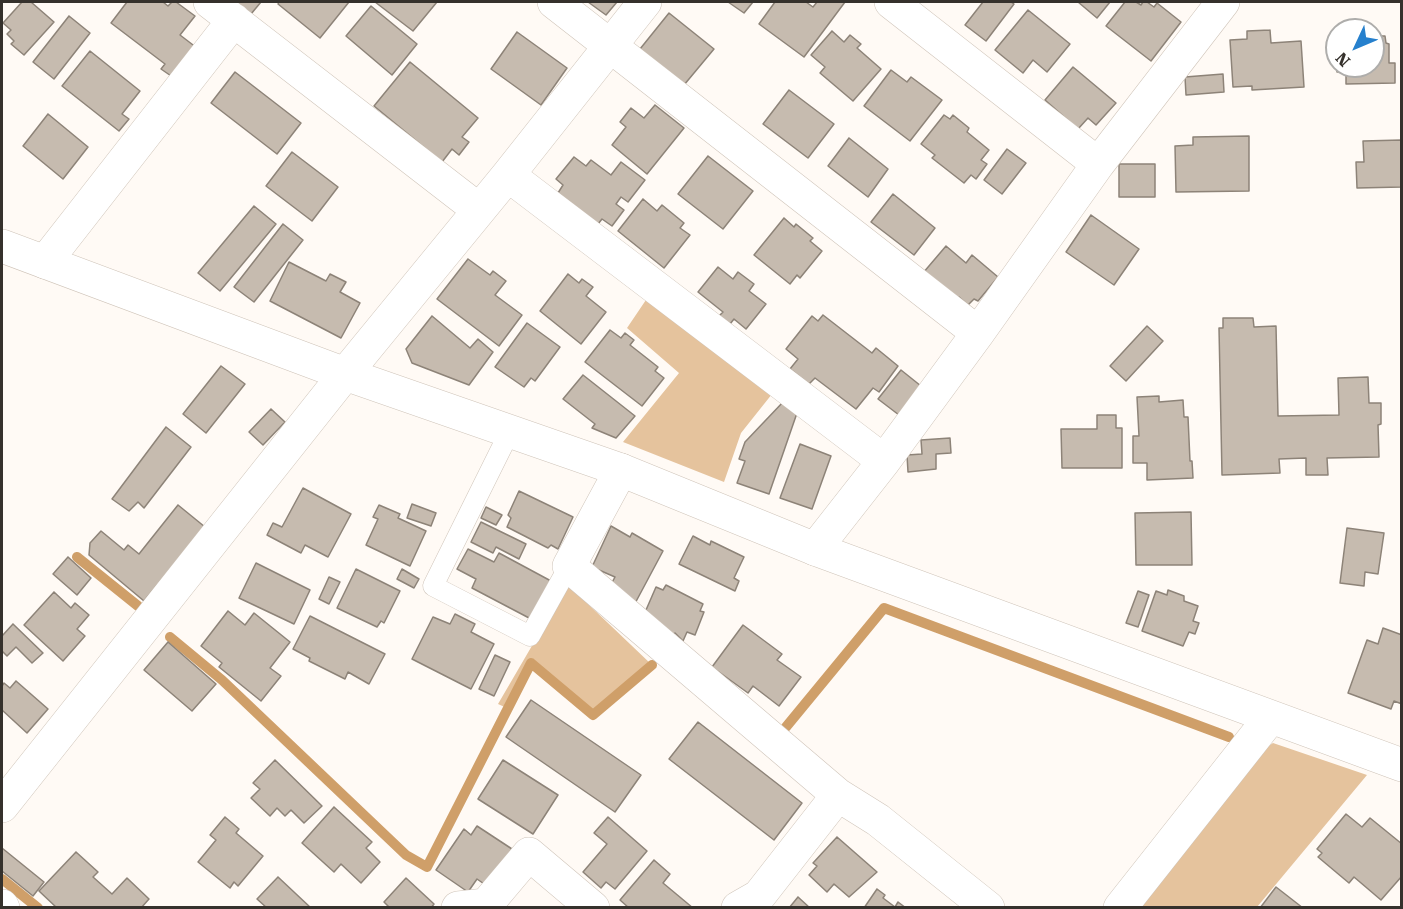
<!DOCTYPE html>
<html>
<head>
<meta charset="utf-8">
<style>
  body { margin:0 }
  #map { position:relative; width:1403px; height:909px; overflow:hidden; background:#fffaf5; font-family:"Roboto Serif",serif }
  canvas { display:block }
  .frame { position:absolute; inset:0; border:3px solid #35312c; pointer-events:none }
  .north { position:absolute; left:1325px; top:18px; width:60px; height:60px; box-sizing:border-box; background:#fff; border:2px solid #aeadab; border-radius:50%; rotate:226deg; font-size:16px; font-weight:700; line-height:24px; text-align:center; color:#35312c }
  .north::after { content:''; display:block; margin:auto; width:21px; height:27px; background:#2680cd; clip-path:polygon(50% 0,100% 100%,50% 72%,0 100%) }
</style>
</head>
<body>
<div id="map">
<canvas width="1403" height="909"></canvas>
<div class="frame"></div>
<div class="north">N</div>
</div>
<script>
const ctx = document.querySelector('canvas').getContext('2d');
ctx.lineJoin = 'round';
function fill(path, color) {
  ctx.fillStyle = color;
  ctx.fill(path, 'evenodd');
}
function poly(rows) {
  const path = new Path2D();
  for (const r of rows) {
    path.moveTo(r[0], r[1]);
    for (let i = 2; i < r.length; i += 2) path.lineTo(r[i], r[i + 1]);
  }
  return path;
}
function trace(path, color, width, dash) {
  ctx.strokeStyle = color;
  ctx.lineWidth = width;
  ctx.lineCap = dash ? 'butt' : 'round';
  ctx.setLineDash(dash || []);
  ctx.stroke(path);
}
const green = poly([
  [650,294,776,389,741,433,724,482,623,442,679,373,627,328],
  [565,582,652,665,593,715,531,663,509,709,498,704,533,644],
  [1273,743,1367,775,1257,907,1132,908,1261,751]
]);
const stream = poly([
  [77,557,138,606],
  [170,637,222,680,406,855,427,867,531,663,593,715,652,665],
  [786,727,884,608,1229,737],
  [2,879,38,908]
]);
const building = poly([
  [22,2,31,2,54,22,24,55,11,44,14,41,7,34,11,30,3,23,22,2],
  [127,2,163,2,168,6,172,2,176,2,195,16,180,35,197,48,174,78,161,69,165,64,111,23,127,2],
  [236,2,261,2,251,14,236,2],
  [279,2,349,2,320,38,278,4,279,2],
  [375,2,437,2,413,31,375,2],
  [588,2,617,2,606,15,588,2],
  [728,2,753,2,744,13,728,2],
  [775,2,806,2,813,7,817,2,845,2,804,57,759,24,775,2],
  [983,2,1011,2,1014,4,986,41,965,25,983,2],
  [1078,2,1110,2,1097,18,1078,2],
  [1125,2,1136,2,1141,5,1143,2,1147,2,1154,7,1157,3,1181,22,1151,61,1106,26,1125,2],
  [371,6,417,44,392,75,346,36,371,6],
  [1028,10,1070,44,1047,72,1033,60,1023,73,995,50,1028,10],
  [669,13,714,49,684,85,640,49,669,13],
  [69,16,90,33,54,79,33,62,69,16],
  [1270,30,1271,43,1301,41,1304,87,1252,90,1252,86,1233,87,1230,40,1247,39,1247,31,1270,30],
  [832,31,844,42,850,35,861,44,857,48,881,69,853,101,820,73,825,67,811,55,832,31],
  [517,32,567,68,541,105,491,69,517,32],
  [1373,36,1385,36,1386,43,1389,44,1389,63,1395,63,1395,83,1346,84,1346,71,1337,72,1336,43,1337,66,1373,66,1373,36],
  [90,51,140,91,122,114,129,119,119,131,62,86,90,51],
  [410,62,478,118,462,137,469,142,459,155,452,149,442,162,374,106,410,62],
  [1073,67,1116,103,1096,125,1088,118,1078,129,1045,100,1073,67],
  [891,70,907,82,911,77,942,100,910,141,864,106,891,70],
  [235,72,301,123,277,154,211,103,235,72],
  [1223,74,1224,92,1186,95,1185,77,1223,74],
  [789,90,834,124,808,158,763,124,789,90],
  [655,105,684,128,647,174,612,145,626,127,620,122,631,108,644,118,655,105],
  [48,114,88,147,63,179,23,146,48,114],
  [944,115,950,119,953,115,969,128,967,132,989,150,981,160,987,164,976,179,971,175,964,183,932,158,935,155,921,144,944,115],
  [1249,136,1249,191,1176,192,1175,146,1193,145,1193,137,1249,136],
  [849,138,888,169,868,197,828,166,849,138],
  [1402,140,1402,187,1357,188,1356,162,1364,162,1363,141,1402,140],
  [1007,149,1026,163,1002,194,984,180,1007,149],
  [292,152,338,187,312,221,266,186,292,152],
  [708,156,753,191,723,229,678,194,708,156],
  [574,157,586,166,591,160,611,175,621,162,645,180,628,202,621,197,616,204,624,210,612,226,602,219,598,224,558,193,563,185,556,179,574,157],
  [1119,164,1155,164,1155,197,1119,197,1119,164],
  [893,194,935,228,914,255,871,222,893,194],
  [643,199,657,211,662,205,684,223,680,228,690,235,664,268,618,231,643,199],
  [254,206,276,224,220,291,198,273,254,206],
  [1091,215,1139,249,1114,285,1066,252,1091,215],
  [784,218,794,227,796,224,813,238,810,241,822,251,800,278,797,275,790,284,754,255,784,218],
  [283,224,303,240,254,302,234,287,283,224],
  [946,246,966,263,972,255,998,277,978,301,974,299,968,305,959,297,955,301,923,273,946,246],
  [468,259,490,275,493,271,506,281,495,295,522,315,499,346,437,299,468,259],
  [289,262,326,281,330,274,346,282,340,292,360,303,341,338,270,301,289,262],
  [718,267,733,279,738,272,754,284,749,291,766,304,746,329,734,319,730,324,719,316,723,312,698,292,718,267],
  [568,274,579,283,582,279,593,287,586,296,606,312,581,344,540,311,568,274],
  [823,315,872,353,876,348,898,366,879,392,873,388,856,409,815,378,809,384,790,369,798,359,786,349,812,316,818,321,823,315],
  [432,316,470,348,478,339,493,352,469,385,412,363,406,349,432,316],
  [1223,318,1253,318,1254,327,1276,326,1278,416,1339,415,1338,378,1368,377,1369,403,1381,403,1381,424,1378,425,1379,457,1327,458,1328,475,1306,475,1306,458,1279,459,1280,473,1222,475,1219,328,1223,328,1223,318],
  [527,323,560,347,535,381,531,378,524,387,495,367,527,323],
  [1147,326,1163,341,1126,381,1110,366,1147,326],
  [610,330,621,338,625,333,634,340,630,345,658,367,655,371,664,378,642,406,585,362,610,330],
  [221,366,245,384,206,433,183,414,221,366],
  [901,370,921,386,899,415,878,399,901,370],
  [583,375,635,416,616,438,592,428,595,424,563,399,583,375],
  [1159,396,1159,402,1183,400,1184,417,1188,417,1190,461,1192,461,1193,478,1147,480,1147,463,1133,463,1133,436,1139,436,1137,397,1159,396],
  [784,401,797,413,769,494,737,483,745,461,739,459,745,442,784,401],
  [271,409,285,422,263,445,249,432,271,409],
  [1097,415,1116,415,1116,428,1122,428,1122,468,1062,468,1061,429,1097,429,1097,415],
  [166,427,191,447,144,508,138,502,129,511,112,499,166,427],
  [950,438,951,453,936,454,936,469,908,472,907,455,922,454,921,440,950,438],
  [800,444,831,456,812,509,780,498,800,444],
  [303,488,351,514,328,557,305,545,301,553,267,535,273,523,282,527,303,488],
  [519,491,573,517,558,549,551,545,548,548,507,527,511,518,508,515,519,491],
  [412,504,436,513,431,526,407,518,412,504],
  [178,505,205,527,144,601,89,555,90,543,101,531,124,550,128,545,139,554,178,505],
  [379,505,400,514,398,518,426,531,410,566,366,545,378,519,373,517,379,505],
  [486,507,502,515,496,525,481,518,486,507],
  [1191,512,1192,565,1136,565,1135,513,1191,512],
  [481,522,526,544,519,559,496,547,493,553,471,542,481,522],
  [611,526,630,537,632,533,663,551,632,609,608,590,615,577,592,567,611,526],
  [1347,528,1384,533,1378,574,1365,572,1364,586,1340,583,1347,528],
  [693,536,710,545,711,541,744,557,734,578,739,581,735,591,679,564,693,536],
  [468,549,494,562,499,553,551,581,531,619,472,588,476,579,457,569,468,549],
  [68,557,91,578,77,595,53,574,68,557],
  [256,563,310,590,294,624,239,598,256,563],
  [356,569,400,591,384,623,381,621,377,627,337,608,356,569],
  [402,569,419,579,414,588,397,579,402,569],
  [329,577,340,582,329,604,319,599,329,577],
  [666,585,703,604,700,611,704,612,695,635,687,632,683,641,675,633,669,639,646,610,656,587,663,590,666,585],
  [1168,590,1184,596,1184,601,1198,606,1193,621,1199,623,1195,634,1189,632,1183,646,1142,631,1156,591,1167,595,1168,590],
  [1138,591,1149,595,1138,627,1126,623,1138,591],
  [54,592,71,608,75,603,89,615,77,629,85,636,63,661,24,625,54,592],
  [228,611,245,625,254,613,290,642,270,668,281,676,261,701,219,667,222,663,201,646,228,611],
  [455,614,475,624,471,632,494,644,471,689,412,659,433,617,450,624,455,614],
  [310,616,385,654,369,684,348,672,345,679,309,661,310,658,293,649,310,616],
  [13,624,43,653,32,663,16,647,7,656,2,651,2,636,13,624],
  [743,625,782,654,777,660,801,677,779,706,753,686,748,693,712,667,743,625],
  [1383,628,1402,635,1402,704,1394,701,1391,709,1348,693,1367,640,1378,644,1383,628],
  [168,642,216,684,192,711,144,670,168,642],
  [495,655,510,662,494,696,479,689,495,655],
  [16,681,48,709,27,733,2,710,2,686,4,683,10,688,16,681],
  [531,700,641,775,615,812,506,737,531,700],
  [698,722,802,803,774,840,669,759,698,722],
  [275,760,322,806,304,823,291,810,285,816,277,808,270,816,251,798,260,789,253,783,275,760],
  [503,760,558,795,533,834,478,799,503,760],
  [334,807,372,842,366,848,380,862,361,883,341,864,334,872,302,843,334,807],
  [1346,814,1362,827,1370,818,1402,844,1402,876,1381,900,1354,877,1349,883,1318,857,1322,853,1317,849,1346,814],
  [225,817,239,829,236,833,263,856,238,886,234,882,230,888,198,862,216,840,210,835,225,817],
  [608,817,647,851,615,889,606,882,601,888,583,872,607,844,594,833,608,817],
  [477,826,512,849,487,886,477,879,468,892,436,870,464,829,471,835,477,826],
  [837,837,877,872,849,897,834,884,827,892,809,875,817,866,813,863,837,837],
  [2,848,44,882,33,896,2,871,2,848],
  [76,852,98,872,93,877,112,894,127,878,149,899,141,908,57,908,39,891,76,852],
  [654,860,670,874,663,883,693,908,629,908,620,900,654,860],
  [278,877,311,908,267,908,257,899,278,877],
  [406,878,434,904,431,908,390,908,384,902,406,878],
  [1276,887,1303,908,1260,908,1276,887],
  [877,889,885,895,883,898,895,907,898,902,906,908,864,908,877,889],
  [798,897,810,908,789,908,798,897]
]);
const service = poly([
  [510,431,433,586,530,636,569,566]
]);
const minor = poly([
  [210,2,479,210],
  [554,2,978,333],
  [891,2,1098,164],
  [508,175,884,461],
  [45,262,234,20],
  [621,470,569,566,838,795,878,820,988,908],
  [815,549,884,461,978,333,1098,164,1223,2],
  [2,806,345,374,508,175,645,2],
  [2,906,3,908],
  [458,908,486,905,529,854,593,908],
  [738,908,759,896,838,795],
  [1120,908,1270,718]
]);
const tertiary = poly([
  [2,246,345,374,621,470,815,549,1402,765]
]);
fill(green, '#e5c39d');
trace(stream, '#cf9f69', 10);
fill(building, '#c6bbaf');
trace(building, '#8d8378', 1.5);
trace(service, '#cfc4b9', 21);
trace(minor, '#cfc4b9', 34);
trace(tertiary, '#cfc4b9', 34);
trace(service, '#fff', 20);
trace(minor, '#fff', 33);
trace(tertiary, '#fff', 33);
</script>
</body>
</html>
